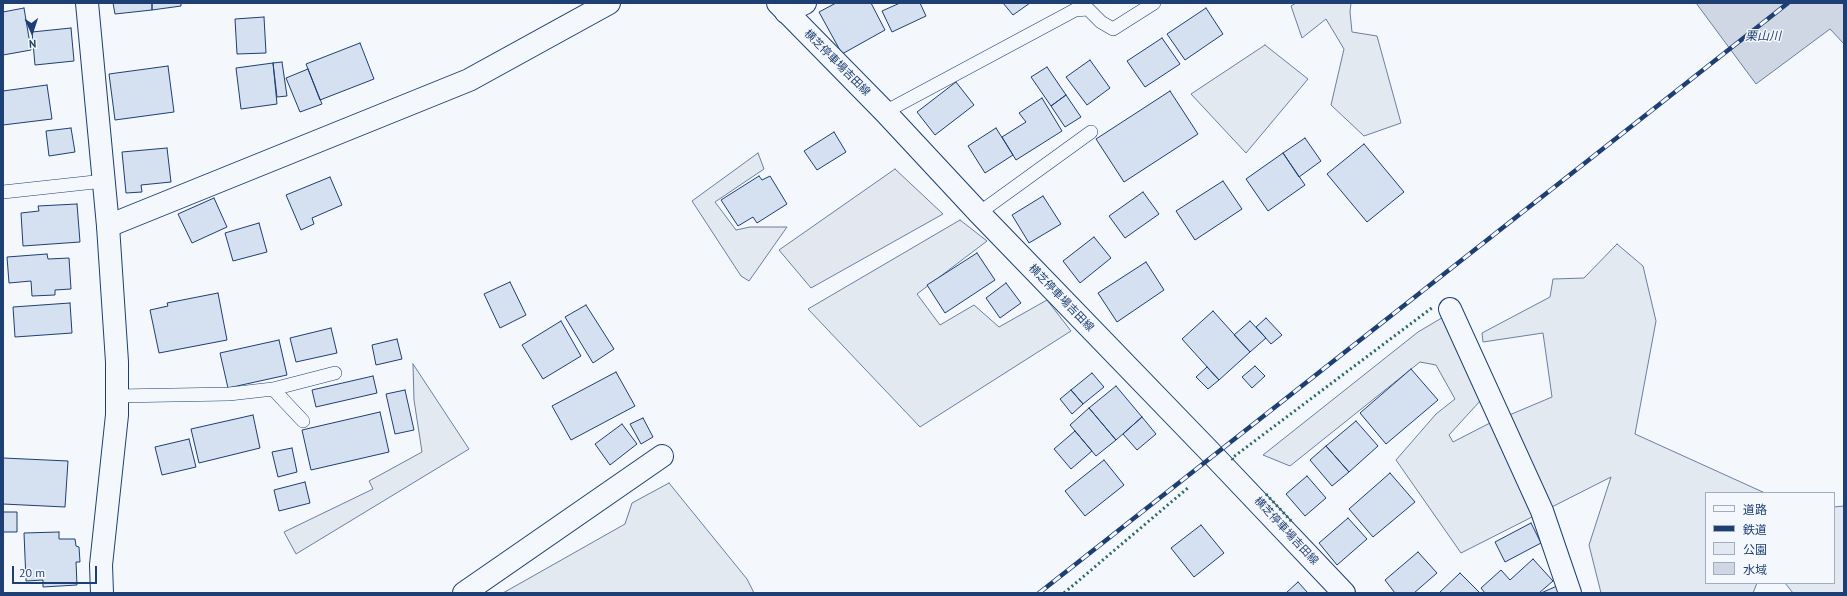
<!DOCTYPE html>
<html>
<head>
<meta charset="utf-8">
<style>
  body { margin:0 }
  #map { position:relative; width:1847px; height:596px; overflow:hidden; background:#f4f7fb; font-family:"PT Sans","Noto Sans JP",sans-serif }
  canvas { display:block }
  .frame { position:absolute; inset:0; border:4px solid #1d3f73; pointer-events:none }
  .legend { position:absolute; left:1705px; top:492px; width:130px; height:92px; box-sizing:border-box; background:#f4f7fb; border:1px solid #9eadc5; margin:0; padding:5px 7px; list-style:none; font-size:12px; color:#1d3f73 }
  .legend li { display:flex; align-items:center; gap:8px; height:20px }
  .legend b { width:20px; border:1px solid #9eadc5 }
  .north { position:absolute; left:12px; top:12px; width:40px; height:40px; -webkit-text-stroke:3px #f4f7fb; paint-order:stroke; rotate:177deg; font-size:11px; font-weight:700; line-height:16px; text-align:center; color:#1d3f73 }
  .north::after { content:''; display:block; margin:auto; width:14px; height:18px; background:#1d3f73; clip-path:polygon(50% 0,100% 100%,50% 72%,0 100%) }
  .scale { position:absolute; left:12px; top:566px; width:85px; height:18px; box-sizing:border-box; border:2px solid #1d3f73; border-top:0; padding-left:5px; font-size:12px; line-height:14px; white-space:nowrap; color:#1d3f73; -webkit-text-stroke:3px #f4f7fb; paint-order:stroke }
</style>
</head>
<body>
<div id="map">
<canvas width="1847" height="596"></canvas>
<div class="frame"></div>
<ul class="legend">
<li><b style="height:5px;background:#f4f7fb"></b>道路</li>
<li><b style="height:5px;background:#1d3f73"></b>鉄道</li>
<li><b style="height:11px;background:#e3e9f0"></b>公園</li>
<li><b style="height:11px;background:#cfd7e4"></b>水域</li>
</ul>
<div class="north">N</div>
<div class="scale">20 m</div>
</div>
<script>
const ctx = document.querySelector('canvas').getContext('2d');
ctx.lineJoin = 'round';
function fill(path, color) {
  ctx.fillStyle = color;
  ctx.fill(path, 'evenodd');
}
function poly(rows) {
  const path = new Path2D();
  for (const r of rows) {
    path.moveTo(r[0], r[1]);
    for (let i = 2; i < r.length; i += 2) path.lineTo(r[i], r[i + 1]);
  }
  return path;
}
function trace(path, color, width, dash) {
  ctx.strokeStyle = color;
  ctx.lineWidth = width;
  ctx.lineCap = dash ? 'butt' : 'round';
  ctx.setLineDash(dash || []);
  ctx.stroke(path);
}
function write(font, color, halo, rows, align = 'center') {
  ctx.font = font + ' "PT Sans","Noto Sans JP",sans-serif';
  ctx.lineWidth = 3;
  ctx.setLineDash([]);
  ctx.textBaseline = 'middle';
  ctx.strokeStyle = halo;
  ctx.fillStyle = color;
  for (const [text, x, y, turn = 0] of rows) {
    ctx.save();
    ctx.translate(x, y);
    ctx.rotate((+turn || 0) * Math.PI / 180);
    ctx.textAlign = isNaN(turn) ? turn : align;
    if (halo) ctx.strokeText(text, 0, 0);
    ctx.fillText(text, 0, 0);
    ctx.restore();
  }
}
const green = poly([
  [1296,3,1351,3,1350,12,1352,32,1377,36,1401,123,1364,136,1331,105,1344,49,1326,19,1302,38,1291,6,1296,3],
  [1265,45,1308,79,1246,153,1191,94,1265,45],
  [758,153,764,169,715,202,736,230,750,227,787,227,749,281,741,276,692,201,758,153],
  [960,220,987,241,917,294,940,325,974,305,999,327,1047,300,1071,331,920,427,808,309,960,220],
  [1617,244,1643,266,1656,321,1635,434,1765,493,1706,493,1706,583,1757,583,1753,593,1601,593,1589,545,1611,477,1461,553,1396,460,1436,414,1455,399,1436,365,1420,362,1290,466,1263,455,1418,332,1445,316,1481,400,1449,435,1453,442,1488,424,1552,397,1543,333,1483,342,1482,333,1550,297,1553,279,1584,278,1617,244],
  [413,364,469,449,296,554,284,532,373,489,369,481,422,452,414,400,413,364],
  [669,483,747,579,754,593,503,593,625,524,632,503,669,483],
  [1844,506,1844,593,1793,593,1785,583,1834,583,1834,507,1844,506]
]);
const parking = poly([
  [895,169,943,214,811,288,779,250,895,169]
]);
const water = poly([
  [1696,3,1844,3,1844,44,1830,29,1756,84,1696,3]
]);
const building = poly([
  [113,3,152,3,152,10,115,14,113,3],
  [152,3,181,3,181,6,152,10,152,3],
  [836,3,871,3,885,30,842,54,819,12,836,3],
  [900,3,920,3,926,16,892,32,882,11,900,3],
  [1003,3,1030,3,1013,15,1003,3],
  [24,8,31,50,3,55,3,12,24,8],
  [1206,8,1223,34,1185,60,1167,34,1206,8],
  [264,17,266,53,237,54,235,19,264,17],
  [71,28,74,61,35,65,32,32,71,28],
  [1162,38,1180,64,1145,87,1127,61,1162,38],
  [360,43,374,79,320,100,306,64,360,43],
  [1090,60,1110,88,1087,105,1066,77,1090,60],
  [282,62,287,96,277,97,273,63,282,62],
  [273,63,277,104,241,109,236,68,273,63],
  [168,66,174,112,115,120,109,74,168,66],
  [1047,67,1066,95,1051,106,1031,77,1047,67],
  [308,69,322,104,300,112,286,78,308,69],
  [956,82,974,105,935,135,917,112,956,82],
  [47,85,52,119,3,125,3,91,47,85],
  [1170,91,1198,134,1124,182,1096,139,1170,91],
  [1066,95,1081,117,1065,127,1051,106,1066,95],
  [1042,98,1062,131,1016,160,1002,137,1026,122,1019,113,1042,98],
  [71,128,75,152,49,156,46,131,71,128],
  [996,128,1013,155,985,173,968,146,996,128],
  [834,132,846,152,817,170,804,151,834,132],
  [1305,138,1321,161,1299,177,1283,153,1305,138],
  [1364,144,1404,192,1367,222,1327,174,1364,144],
  [167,148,171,182,141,185,142,192,126,193,122,152,167,148],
  [1283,153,1305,185,1268,211,1246,179,1283,153],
  [759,176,762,180,770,176,787,204,757,223,753,217,738,226,721,200,759,176],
  [330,177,342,205,312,218,314,224,301,230,286,195,330,177],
  [1223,181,1242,209,1195,240,1176,211,1223,181],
  [1143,192,1159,214,1125,238,1109,216,1143,192],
  [1043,196,1061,224,1029,243,1012,215,1043,196],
  [214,198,227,227,192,243,178,214,214,198],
  [77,204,80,242,23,246,21,213,39,211,38,206,77,204],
  [259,223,267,252,233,261,225,233,259,223],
  [1094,237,1111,258,1080,283,1063,261,1094,237],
  [977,253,995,280,945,313,927,285,977,253],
  [47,254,48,259,69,258,71,289,55,290,55,295,32,296,31,281,9,283,7,257,47,254],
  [1146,262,1164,290,1117,322,1098,293,1146,262],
  [510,282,526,315,500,328,484,294,510,282],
  [1006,283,1021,303,1000,318,986,298,1006,283],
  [218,293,227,340,159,353,150,310,168,306,167,303,218,293],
  [70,303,72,333,15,337,13,307,70,303],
  [586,305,614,349,593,363,565,317,586,305],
  [1213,311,1250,352,1219,380,1182,339,1213,311],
  [1266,318,1282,335,1271,344,1256,327,1266,318],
  [561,321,581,356,543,379,522,345,561,321],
  [1250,321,1266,338,1250,352,1234,335,1250,321],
  [331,328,337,353,296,362,290,338,331,328],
  [397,339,402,359,376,365,372,345,397,339],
  [279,340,287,375,228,388,220,353,279,340],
  [1255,366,1265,376,1252,388,1242,377,1255,366],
  [1207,367,1219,380,1208,389,1196,377,1207,367],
  [1411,369,1438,400,1386,444,1360,413,1411,369],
  [616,372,635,406,571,440,552,406,616,372],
  [1092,373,1104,387,1083,404,1071,390,1092,373],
  [373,376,377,393,316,407,312,390,373,376],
  [1116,386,1142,417,1116,440,1089,408,1116,386],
  [405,390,414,430,395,434,386,394,405,390],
  [1071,390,1083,404,1072,414,1060,399,1071,390],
  [1089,408,1116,440,1096,456,1070,425,1089,408],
  [380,412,389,452,311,470,302,430,380,412],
  [253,415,260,448,199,463,191,429,253,415],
  [1142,417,1156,434,1137,450,1123,434,1142,417],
  [643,418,653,437,641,444,630,424,643,418],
  [1356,421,1378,446,1349,472,1326,446,1356,421],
  [622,424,637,444,610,465,595,444,622,424],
  [1075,431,1092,451,1071,469,1054,449,1075,431],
  [189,439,196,467,162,475,155,447,189,439],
  [1326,446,1349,472,1332,486,1310,460,1326,446],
  [292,448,297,472,278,477,272,452,292,448],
  [3,458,68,461,65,507,3,504,3,458],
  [1104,460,1124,485,1085,516,1065,491,1104,460],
  [1390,473,1415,502,1373,537,1349,509,1390,473],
  [1307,476,1326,498,1305,516,1286,494,1307,476],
  [305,482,310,503,279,511,274,490,305,482],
  [3,512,17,512,17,532,3,532,3,512],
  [1348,518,1367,539,1337,565,1319,543,1348,518],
  [1531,523,1541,543,1505,562,1495,542,1531,523],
  [1201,525,1224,553,1194,577,1171,548,1201,525],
  [59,532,59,539,75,539,76,546,79,547,80,562,76,562,77,585,43,587,43,580,26,581,24,533,59,532],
  [1418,552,1437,573,1414,593,1395,593,1385,580,1418,552],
  [1533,559,1553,581,1539,593,1485,593,1481,588,1501,570,1510,580,1533,559],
  [1460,573,1480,593,1439,593,1460,573],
  [1298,582,1308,593,1286,593,1298,582],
  [1557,586,1560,593,1541,593,1557,586]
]);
const service = poly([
  [885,112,1075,10,1088,9,1101,22,1113,29,1154,3],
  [3,192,104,181],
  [979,213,1091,132],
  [273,389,303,421],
  [117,396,229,394,273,389,335,373]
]);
const minor = poly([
  [786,12,805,3],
  [108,226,469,80,609,3],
  [1450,309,1542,511,1570,593],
  [464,593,662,456]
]);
const tertiary = poly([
  [87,3,108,226,117,362,117,415,101,565,102,593]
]);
const secondary = poly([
  [778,3,885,112,979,213,1213,455,1344,593]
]);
const rail = poly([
  [1039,593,1788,3]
]);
const hedge = poly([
  [1233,460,1232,458,1433,307],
  [1266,494,1293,523],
  [1064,593,1189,487]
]);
const streetNames = [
  ["横芝停車場吉田線",837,63,45],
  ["横芝停車場吉田線",1061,298,46],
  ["横芝停車場吉田線",1286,531,47]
];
const waterNames = [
  ["栗山川",1763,37]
];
fill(green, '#e3e9f0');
trace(green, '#687fa3', 1);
fill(parking, '#e3e8f0');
trace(parking, '#687fa3', 1);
fill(water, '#cfd7e4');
trace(water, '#687fa3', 1);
fill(building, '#d5e0f0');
trace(building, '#1d3f73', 1);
trace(service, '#1d3f73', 14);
trace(minor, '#1d3f73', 24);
trace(tertiary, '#1d3f73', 24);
trace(secondary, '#1d3f73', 24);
trace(service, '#f4f7fb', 13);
trace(minor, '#f4f7fb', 22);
trace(tertiary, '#f4f7fb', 22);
trace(secondary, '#f4f7fb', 22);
trace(rail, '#1d3f73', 4.5);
trace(rail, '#f4f7fb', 3, [9]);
trace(hedge, '#2c6c60', 3, [2, 3]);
write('11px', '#1d3f73', '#f4f7fb', streetNames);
write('italic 12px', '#1d3f73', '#f4f7fb', waterNames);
</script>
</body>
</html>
